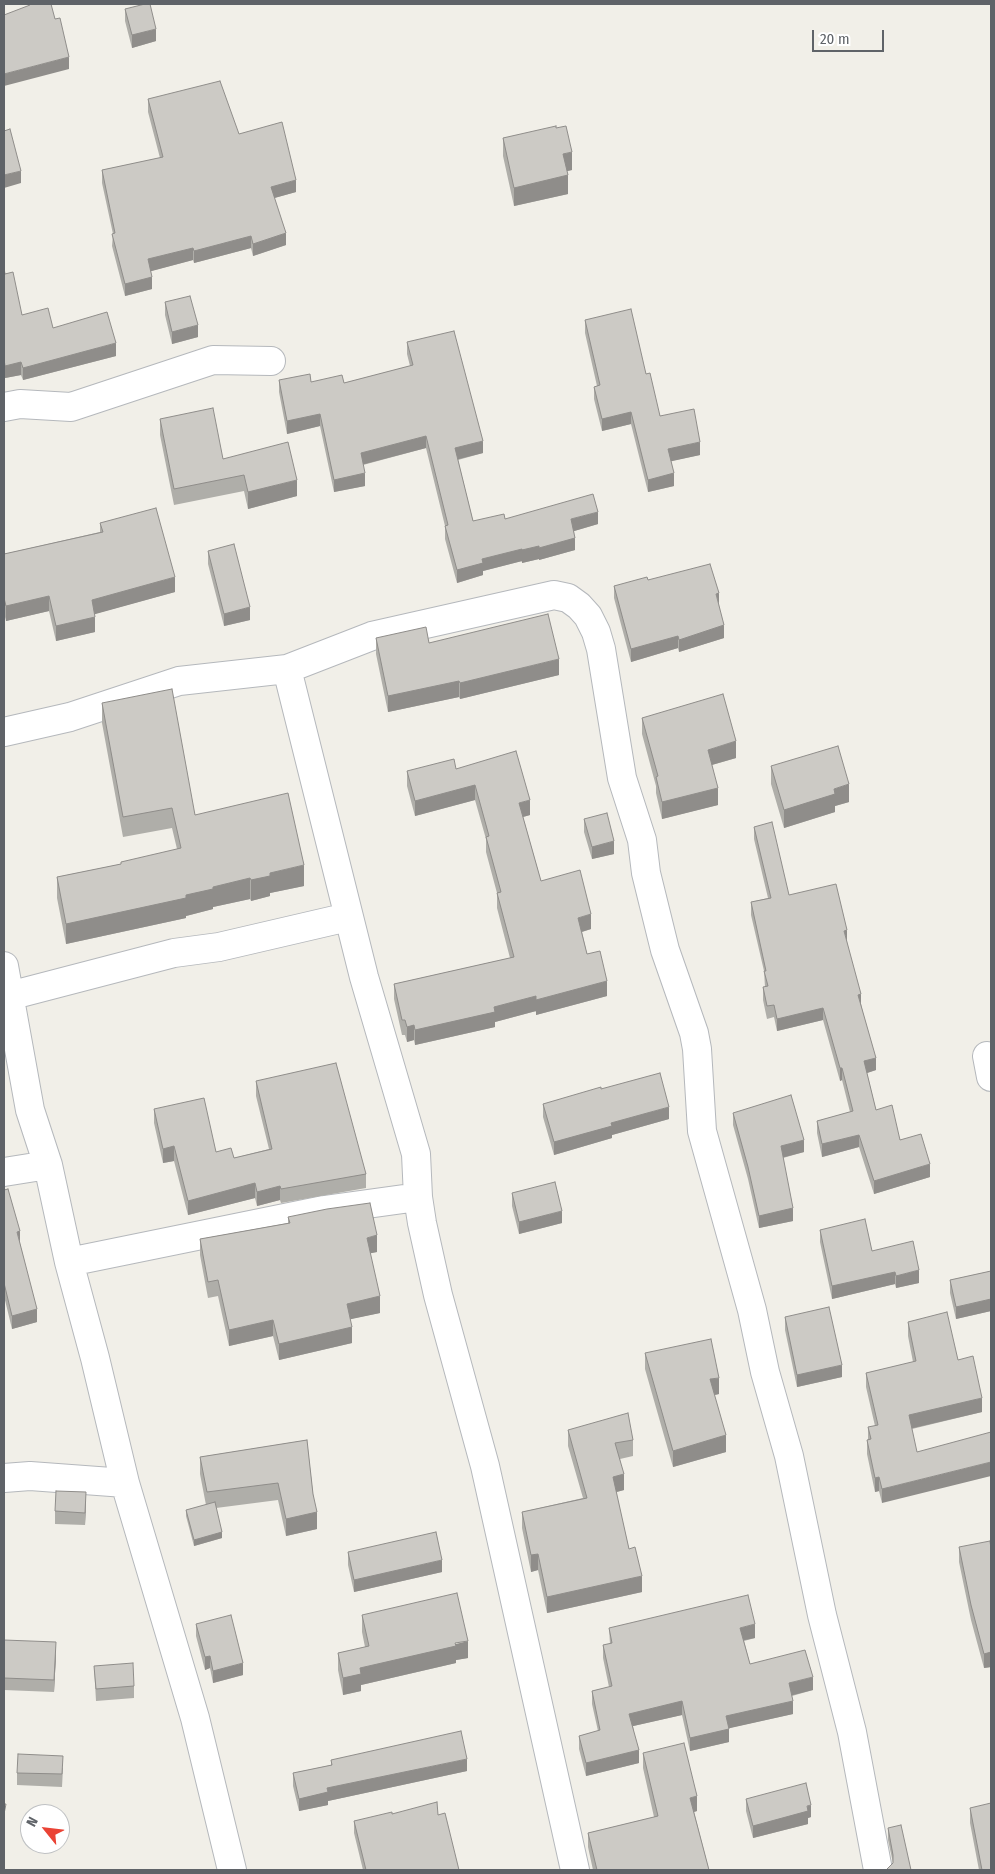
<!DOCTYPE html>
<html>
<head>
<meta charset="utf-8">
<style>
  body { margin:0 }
  #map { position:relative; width:995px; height:1874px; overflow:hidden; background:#f1efe8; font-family:"Fira Sans Condensed",sans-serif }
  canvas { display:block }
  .frame { position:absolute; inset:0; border:5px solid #5f6368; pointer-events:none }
  .north { position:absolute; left:20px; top:1804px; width:50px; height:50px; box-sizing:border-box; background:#fff; border:1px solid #bfc1c3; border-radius:50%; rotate:299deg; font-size:14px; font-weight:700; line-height:20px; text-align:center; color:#5f6368 }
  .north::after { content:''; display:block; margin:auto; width:18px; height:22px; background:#ea4335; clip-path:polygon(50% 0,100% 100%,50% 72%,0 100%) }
  .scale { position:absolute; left:812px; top:30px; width:72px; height:22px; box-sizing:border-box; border:2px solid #5f6368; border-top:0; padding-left:6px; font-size:15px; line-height:18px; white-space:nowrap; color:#5f6368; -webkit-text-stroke:4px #fff; paint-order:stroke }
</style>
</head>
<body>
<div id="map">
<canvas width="995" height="1874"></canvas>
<div class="frame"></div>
<div class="north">N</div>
<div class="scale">20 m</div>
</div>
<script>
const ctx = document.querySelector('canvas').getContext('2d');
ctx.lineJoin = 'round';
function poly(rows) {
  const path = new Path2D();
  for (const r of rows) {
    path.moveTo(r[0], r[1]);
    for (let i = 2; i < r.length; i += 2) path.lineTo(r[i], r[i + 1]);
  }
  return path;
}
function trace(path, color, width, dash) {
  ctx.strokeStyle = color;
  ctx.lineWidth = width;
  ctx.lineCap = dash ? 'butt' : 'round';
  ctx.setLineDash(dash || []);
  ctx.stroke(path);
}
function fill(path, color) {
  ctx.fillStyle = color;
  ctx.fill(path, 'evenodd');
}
const street = poly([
  [4,407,20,404,71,407,213,360,271,361],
  [287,669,364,977,416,1154,418,1197,422,1223,438,1295,485,1466,575,1870],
  [4,732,70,717,179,681,287,669,372,636,554,595,568,598,579,606,588,616,596,632,601,649,622,778,642,840,646,873,665,950,694,1033,697,1049,702,1131,752,1310,765,1372,789,1456,822,1615,852,1732,878,1870],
  [4,966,30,1110,48,1165,69,1262,95,1358,125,1483,195,1718,232,1870],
  [9,996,174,953,219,947,348,917],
  [987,1056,991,1077],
  [4,1172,48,1165],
  [69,1262,324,1210,418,1197],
  [4,1478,30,1476,125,1483]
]);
const wall = poly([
  [125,9,156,41,132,48,125,21],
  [148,99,239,134,296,192,274,198,286,245,253,256,251,248,194,263,193,260,151,271,152,289,125,296,112,246,113,234,102,183,102,170,160,158,148,112],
  [556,128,572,170,567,171,568,194,514,206,503,156,503,138],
  [4,268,5,274,22,315,116,356,23,380,21,375,5,378,4,371],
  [165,302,198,337,172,344,165,315],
  [585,320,646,374,660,416,700,455,671,461,674,486,648,492,631,424,602,431,594,399,594,387,597,386,585,333],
  [407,342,483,453,458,460,473,521,505,519,598,524,574,531,575,550,539,560,539,559,522,563,522,561,483,571,483,575,457,583,445,539,445,526,426,448,363,465,365,486,334,492,320,426,287,434,279,392,279,380,311,382,344,383,410,366,407,354],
  [160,419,223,459,297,496,248,509,244,491,174,505,160,435],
  [100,523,175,592,94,614,95,632,56,641,49,611,6,621,4,613,4,554,100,532],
  [208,551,250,620,224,626,208,564],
  [648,580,719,605,724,638,679,652,678,648,631,662,614,598,614,586],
  [376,638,429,643,559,675,460,699,459,697,388,712,376,654],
  [102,703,195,815,304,886,270,893,270,896,251,901,250,899,213,907,213,909,186,916,186,918,66,944,57,898,57,877,121,864,177,849,172,828,123,837,102,723],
  [642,718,736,758,712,765,718,805,662,819,656,793,656,786,642,734],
  [771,766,849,802,835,806,835,812,784,828,771,784],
  [456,769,530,815,523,817,541,881,591,929,582,932,587,954,607,996,536,1015,536,1011,495,1022,495,1027,415,1045,414,1040,407,1042,405,1035,402,1035,394,999,394,984,510,958,497,908,497,893,486,852,486,839,475,800,415,816,407,786,407,771],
  [584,819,614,854,592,859,584,832],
  [754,827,789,895,847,942,876,1070,867,1073,876,1110,930,1177,874,1194,859,1147,822,1157,817,1133,817,1121,850,1112,842,1080,840,1081,823,1020,777,1031,774,1017,767,1019,763,1000,763,987,765,987,764,971,751,915,751,902,768,898,754,839],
  [256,1081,366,1174,366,1188,281,1203,280,1200,257,1206,255,1198,188,1215,174,1161,163,1163,154,1123,154,1109,216,1152,234,1158,269,1149,256,1096],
  [601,1089,669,1119,612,1135,612,1138,554,1155,543,1117,543,1104],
  [733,1113,804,1152,783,1158,793,1221,759,1228,748,1179,733,1125],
  [4,1190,20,1243,37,1322,12,1329,4,1296],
  [512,1193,562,1223,519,1234,512,1206],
  [288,1217,377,1252,370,1253,380,1313,350,1319,352,1343,279,1360,273,1336,229,1346,218,1296,208,1298,200,1255,200,1239,288,1223],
  [820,1230,919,1283,896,1288,895,1284,832,1299,820,1242],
  [991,1271,991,1311,956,1319,950,1293,950,1280],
  [785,1317,842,1377,797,1387,785,1330],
  [908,1322,958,1360,982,1412,912,1429,882,1503,879,1491,875,1492,867,1454,867,1440,868,1440,868,1427,875,1426,866,1387,866,1373,913,1362,908,1336],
  [645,1353,719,1394,714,1395,726,1452,673,1467,645,1369],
  [568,1430,633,1440,633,1456,620,1459,624,1490,616,1492,629,1549,642,1592,547,1613,538,1570,531,1572,522,1528,522,1512,583,1498,568,1446],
  [307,1440,317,1529,286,1536,278,1500,216,1508,222,1538,194,1546,186,1516,186,1510,206,1505,200,1474,200,1457],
  [86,1504,85,1525,55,1524,55,1511],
  [959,1547,991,1549,991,1667,984,1668,971,1620,959,1562],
  [348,1552,442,1572,354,1592,348,1565],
  [362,1615,468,1658,456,1660,456,1663,361,1685,361,1691,343,1695,338,1670,338,1653,365,1647,362,1632],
  [196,1624,243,1675,213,1683,210,1668,205,1670,196,1636],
  [609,1628,755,1638,744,1641,750,1664,813,1690,792,1696,793,1714,729,1728,729,1742,690,1751,682,1715,633,1726,639,1763,586,1776,579,1749,579,1736,598,1731,592,1704,592,1691,609,1687,603,1658,603,1645,610,1644],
  [4,1640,56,1655,54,1692,4,1690],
  [94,1666,134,1686,134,1698,96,1701],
  [643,1753,697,1811,694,1812,709,1870,593,1870,588,1847,588,1833,654,1817,643,1768],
  [331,1760,467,1771,328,1801,328,1805,299,1811,293,1786,293,1773,331,1765],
  [63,1768,62,1787,17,1785,17,1773],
  [746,1799,811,1817,808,1818,808,1824,753,1838,746,1811],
  [970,1808,991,1870,979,1870,970,1823],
  [392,1814,438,1815,459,1870,363,1870,354,1833,354,1821],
  [888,1828,911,1870,893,1863,888,1840]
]);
const shadedWall = poly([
  [156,29,156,41,132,48,132,35],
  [69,57,69,69,4,86,4,74],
  [572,152,572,170,563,172,563,154],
  [21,171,21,183,4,188,4,175],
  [568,175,568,194,514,206,514,188],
  [296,180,296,192,271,199,271,187],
  [286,233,286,245,253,256,253,244],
  [251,236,251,248,194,263,194,251],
  [193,248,193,260,148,272,148,259],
  [152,277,152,289,125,296,125,284],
  [198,325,198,337,172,344,172,332],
  [116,343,116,356,23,380,23,368],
  [21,362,21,375,5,378,5,366],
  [631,412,631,424,602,431,602,419],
  [320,414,320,426,287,434,287,421],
  [426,436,426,448,361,465,361,453],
  [483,441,483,453,455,460,455,448],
  [700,442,700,455,668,462,668,449],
  [365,473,365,486,334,492,334,480],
  [674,473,674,486,648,492,648,480],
  [297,480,297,496,248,509,248,492],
  [598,512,598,524,571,532,571,519],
  [575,538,575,550,539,560,539,548],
  [539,546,539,559,522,563,522,550],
  [522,549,522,561,483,571,483,575,457,583,457,570,482,559],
  [175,577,175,592,92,615,92,600],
  [719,593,719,606,716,594],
  [49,596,49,611,6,621,6,606],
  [250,607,250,620,224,626,224,614],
  [95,617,95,632,56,641,56,626],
  [724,625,724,638,679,652,679,640],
  [678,636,678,648,631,662,631,649],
  [559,659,559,675,460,699,460,683],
  [459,681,459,697,388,712,388,696],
  [736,741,736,758,708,766,708,750],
  [849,784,849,802,835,806,835,812,784,828,784,810,834,789],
  [475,785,475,800,415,816,415,801],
  [718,788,718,805,662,819,662,802],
  [530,800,530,815,519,818,519,803],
  [614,841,614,854,592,859,592,847],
  [304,865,304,886,270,893,270,896,251,901,251,880,270,873],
  [250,878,250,899,213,907,213,909,186,916,186,918,66,944,66,924,186,895,213,887],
  [591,914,591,929,578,933,578,918],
  [847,930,847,943,844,931],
  [607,981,607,996,536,1015,536,1000],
  [861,994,861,1006,858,995],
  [536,996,536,1011,495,1022,495,1027,415,1045,415,1030,494,1007],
  [823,1008,823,1020,777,1031,777,1019],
  [414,1025,414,1040,407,1042,407,1027],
  [876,1058,876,1070,864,1074,864,1061],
  [840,1068,842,1068,842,1080,840,1081],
  [669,1107,669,1119,612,1135,612,1138,554,1155,554,1142,611,1123],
  [859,1135,859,1147,822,1157,822,1144],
  [804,1140,804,1152,781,1158,781,1146],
  [174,1146,174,1161,163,1163,163,1149],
  [930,1164,930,1177,874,1194,874,1181],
  [255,1183,255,1198,188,1215,188,1201],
  [280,1186,280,1200,257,1206,257,1192],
  [793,1208,793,1221,759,1228,759,1216],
  [562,1211,562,1223,519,1234,519,1222],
  [20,1231,20,1244,17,1232],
  [377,1235,377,1252,367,1254,367,1238],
  [919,1270,919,1283,896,1288,896,1276],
  [895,1272,895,1284,832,1299,832,1286],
  [380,1296,380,1313,347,1320,347,1304],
  [991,1299,991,1311,956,1319,956,1307],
  [37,1309,37,1322,12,1329,12,1316],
  [273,1320,273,1336,229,1346,229,1330],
  [352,1327,352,1343,279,1360,279,1344],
  [842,1365,842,1377,797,1387,797,1375],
  [719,1378,719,1394,710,1396,710,1379],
  [982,1398,982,1412,909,1429,909,1415],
  [726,1435,726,1452,673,1467,673,1451],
  [991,1462,991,1476,882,1503,882,1489],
  [624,1474,624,1490,613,1493,613,1477],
  [879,1477,879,1491,875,1492,875,1478],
  [86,1492,86,1504,85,1525,85,1513],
  [317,1512,317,1529,286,1536,286,1519],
  [222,1532,222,1538,194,1546,194,1540],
  [538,1554,538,1570,531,1572,531,1555],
  [442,1560,442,1572,354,1592,354,1580],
  [642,1576,642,1592,547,1613,547,1597],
  [755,1624,755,1638,740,1641,740,1628],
  [468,1641,468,1658,456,1660,456,1663,361,1685,361,1691,343,1695,343,1678,360,1668],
  [56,1642,56,1655,54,1692,54,1680],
  [991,1652,991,1667,984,1668,984,1654],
  [210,1656,210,1668,205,1670,205,1657],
  [243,1663,243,1675,213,1683,213,1671],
  [813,1677,813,1690,789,1696,789,1683],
  [682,1701,682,1715,629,1727,629,1714],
  [793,1701,793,1714,726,1729,726,1716],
  [729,1729,729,1742,690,1751,690,1738],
  [639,1750,639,1763,586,1776,586,1763],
  [467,1759,467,1771,328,1801,328,1805,299,1811,299,1799,327,1788],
  [697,1796,697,1811,690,1813,690,1798],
  [811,1805,811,1817,808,1818,808,1824,753,1838,753,1826]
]);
const building = poly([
  [30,4,51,4,55,19,60,18,69,57,4,74,4,15,30,5,30,4],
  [145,4,150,4,156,29,132,35,125,9,145,4],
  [220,81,239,134,282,122,296,180,271,187,286,233,253,244,251,236,194,251,193,248,148,259,152,277,125,284,112,234,115,233,102,170,163,157,148,99,220,81],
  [556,126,556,128,566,126,572,152,563,154,568,175,514,188,503,138,556,126],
  [10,129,21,171,4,175,4,131,10,129],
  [4,268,5,274,13,272,22,315,48,308,53,328,107,312,116,343,23,368,21,362,5,366,4,359,4,268],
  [190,296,198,325,172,332,165,302,190,296],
  [631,309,646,374,650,373,660,416,694,409,700,442,668,449,674,473,648,480,631,412,602,419,594,387,600,385,585,320,631,309],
  [454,331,483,441,455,448,473,521,504,514,505,519,593,494,598,512,571,519,575,538,539,548,539,546,522,550,522,549,482,559,483,563,457,570,445,526,448,525,426,436,361,453,365,473,334,480,320,414,287,421,279,380,310,374,311,382,342,375,344,383,413,365,407,342,454,331],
  [213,408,223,459,288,442,297,480,248,492,244,475,174,489,160,419,213,408],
  [156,508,175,577,92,600,95,617,56,626,49,596,6,606,4,598,4,554,103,532,100,523,156,508],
  [234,544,250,607,224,614,208,551,234,544],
  [710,564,719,593,716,594,724,625,679,640,678,636,631,649,614,586,647,577,648,580,710,564],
  [548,614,559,659,460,683,459,681,388,696,376,638,426,627,429,643,548,614],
  [172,689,195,815,288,793,304,865,270,873,270,876,251,880,250,878,213,887,213,889,186,895,186,898,66,924,57,877,121,864,121,862,181,848,172,808,123,817,102,703,172,689],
  [723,694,736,741,708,750,718,788,662,802,656,777,658,776,642,718,723,694],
  [838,746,849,784,834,789,835,794,784,810,771,766,838,746],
  [516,751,530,800,519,803,541,881,580,870,591,914,578,918,587,954,600,951,607,981,536,1000,536,996,494,1007,495,1012,415,1030,414,1025,407,1027,405,1020,402,1020,394,984,514,957,497,893,501,892,486,837,489,836,475,785,415,801,407,771,454,759,456,769,516,751],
  [607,813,614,841,592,847,584,819,607,813],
  [772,822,789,895,836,884,847,930,844,931,861,994,858,995,876,1058,864,1061,876,1110,892,1105,900,1140,921,1134,930,1164,874,1181,859,1135,822,1144,817,1121,853,1111,842,1068,840,1068,823,1008,777,1019,774,1005,767,1006,763,987,768,986,764,971,766,971,751,902,771,898,754,827,772,822],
  [336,1063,366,1174,281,1189,280,1186,257,1192,255,1183,188,1201,174,1146,163,1149,154,1109,204,1098,216,1152,231,1148,234,1158,272,1149,256,1081,336,1063],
  [660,1073,669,1107,611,1123,612,1126,554,1142,543,1104,601,1087,601,1089,660,1073],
  [791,1095,804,1140,781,1146,793,1208,759,1216,748,1167,733,1113,791,1095],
  [555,1182,562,1211,519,1222,512,1193,555,1182],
  [8,1189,20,1231,17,1232,37,1309,12,1316,4,1283,4,1190,8,1189],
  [370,1203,377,1235,367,1238,380,1296,347,1304,352,1327,279,1344,273,1320,229,1330,218,1280,208,1282,200,1239,290,1223,288,1217,327,1209,370,1203],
  [865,1219,872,1251,913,1241,919,1270,896,1276,895,1272,832,1286,820,1230,865,1219],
  [991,1271,991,1299,956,1307,950,1280,991,1271],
  [829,1307,842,1365,797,1375,785,1317,829,1307],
  [947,1312,958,1360,973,1356,982,1398,909,1415,917,1452,991,1432,991,1462,882,1489,879,1477,875,1478,867,1440,871,1439,868,1427,878,1425,866,1373,916,1361,908,1322,947,1312],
  [711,1339,719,1378,710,1379,726,1435,673,1451,645,1353,711,1339],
  [628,1413,633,1440,615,1443,624,1474,613,1477,629,1549,635,1547,642,1576,547,1597,538,1554,531,1555,522,1512,587,1498,568,1430,628,1413],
  [307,1440,313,1494,317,1512,286,1519,278,1483,207,1492,200,1457,307,1440],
  [56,1491,86,1492,85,1513,55,1511,56,1491],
  [215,1502,222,1532,194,1540,186,1510,215,1502],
  [436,1532,442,1560,354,1580,348,1552,436,1532],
  [990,1541,991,1549,991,1652,984,1654,971,1605,959,1547,990,1541],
  [457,1593,468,1641,455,1643,456,1646,360,1668,361,1674,343,1678,338,1653,369,1646,362,1615,457,1593],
  [748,1595,755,1624,740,1628,750,1664,805,1650,813,1677,789,1683,793,1701,726,1716,729,1729,690,1738,682,1701,629,1714,639,1750,586,1763,579,1736,600,1730,592,1691,612,1686,603,1645,612,1643,609,1628,748,1595],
  [231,1615,243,1663,213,1671,210,1656,205,1657,196,1624,231,1615],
  [4,1640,56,1642,54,1680,4,1678,4,1640],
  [133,1663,134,1686,96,1689,94,1666,133,1663],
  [461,1731,467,1759,327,1788,328,1792,299,1799,293,1773,332,1765,331,1760,461,1731],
  [684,1743,697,1796,690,1798,709,1870,597,1870,588,1833,658,1816,643,1753,684,1743],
  [18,1754,63,1756,62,1774,17,1773,18,1754],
  [806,1783,811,1805,807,1806,808,1811,753,1826,746,1799,806,1783],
  [437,1802,438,1815,445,1813,459,1870,366,1870,354,1821,392,1812,392,1814,437,1802],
  [991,1803,991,1870,982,1870,970,1808,991,1803],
  [4,1804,6,1804,4,1814,4,1804],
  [901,1825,911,1870,886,1870,893,1863,893,1855,888,1828,901,1825]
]);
trace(street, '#b5b8bc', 30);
trace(street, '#fff', 28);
fill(wall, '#afaea9');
fill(shadedWall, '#8f8d8a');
fill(building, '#cccac5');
trace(building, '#8f8d8a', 1);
</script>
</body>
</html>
